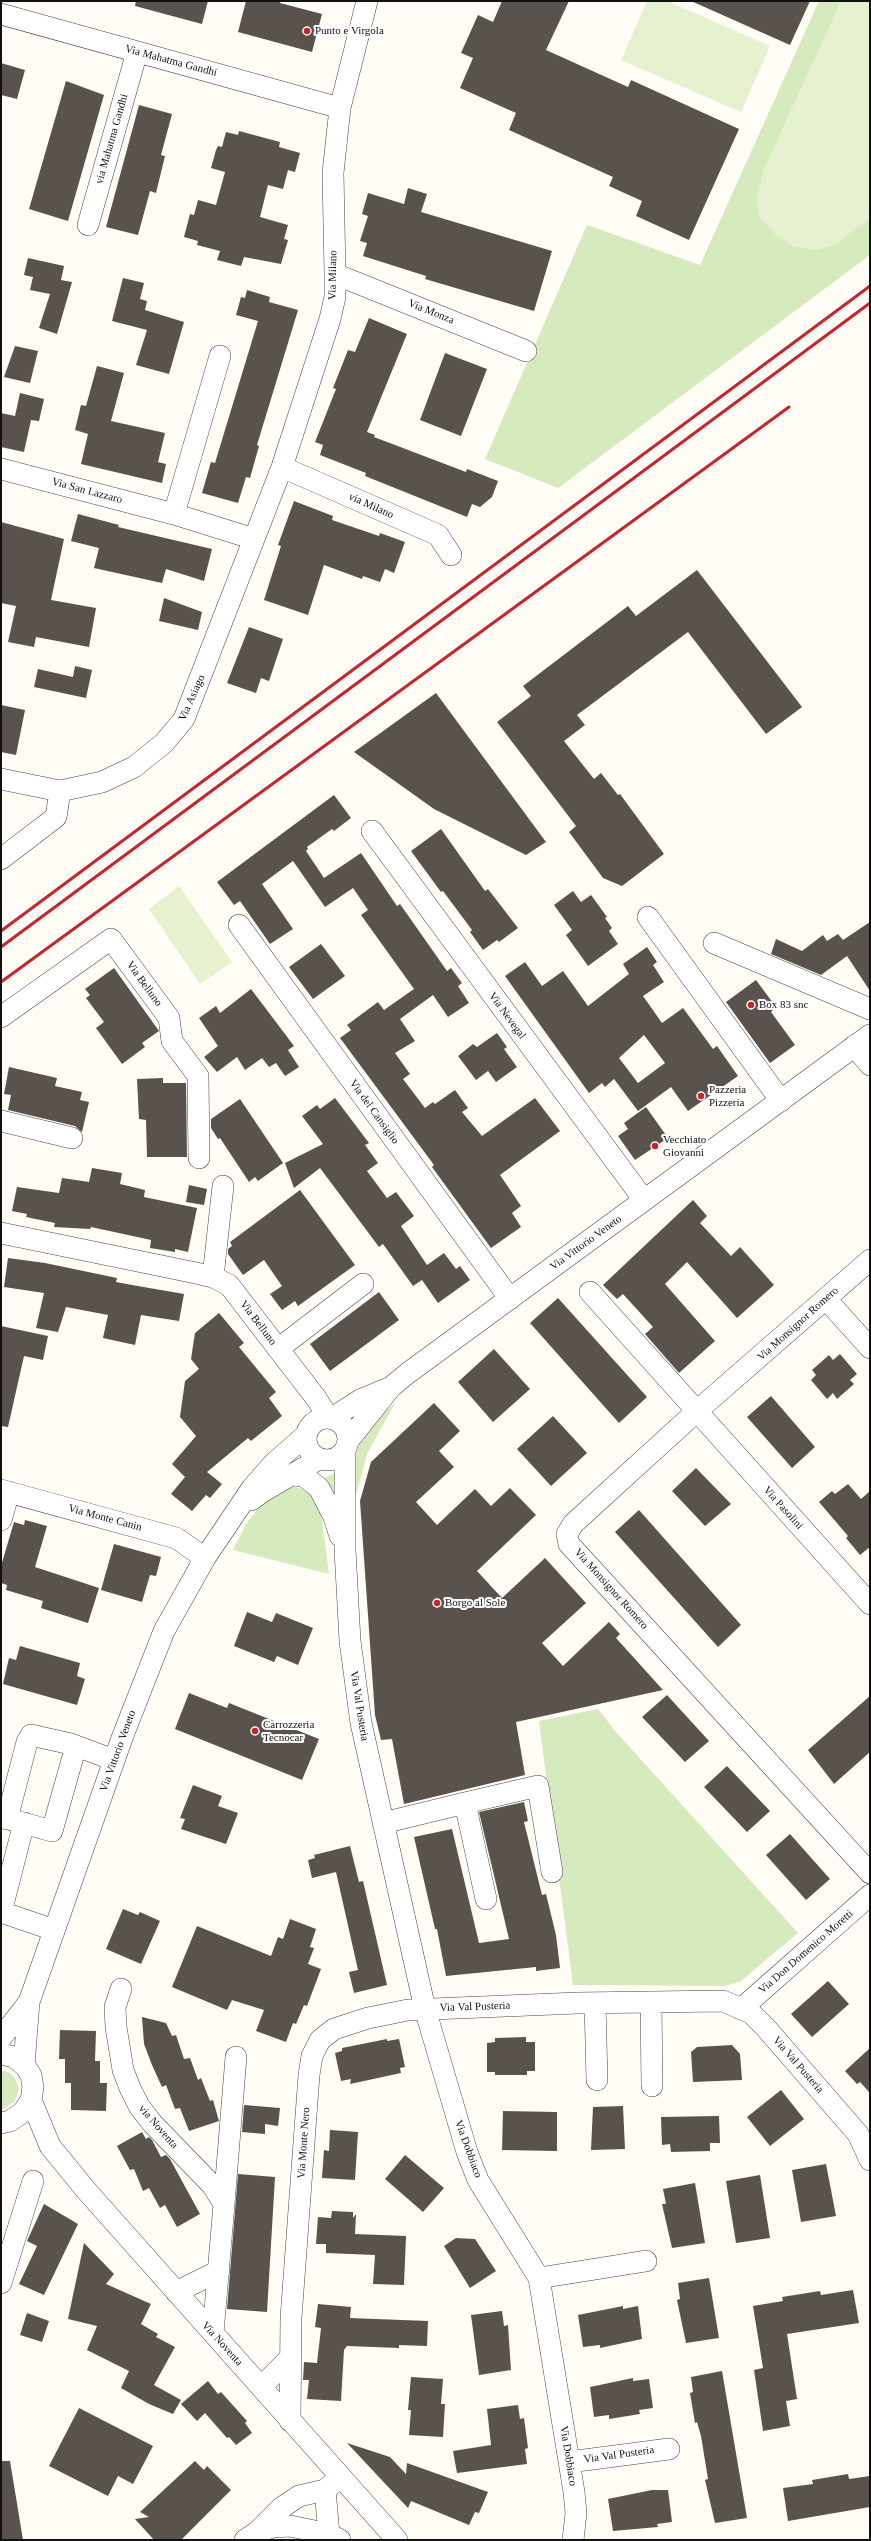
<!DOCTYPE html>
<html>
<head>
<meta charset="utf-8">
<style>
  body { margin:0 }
  #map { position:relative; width:871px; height:2541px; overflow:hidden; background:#fffdf5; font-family:Georgia,serif }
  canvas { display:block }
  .frame { position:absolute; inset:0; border:2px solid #111; pointer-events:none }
</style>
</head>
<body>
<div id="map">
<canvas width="871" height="2541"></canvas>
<div class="frame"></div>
</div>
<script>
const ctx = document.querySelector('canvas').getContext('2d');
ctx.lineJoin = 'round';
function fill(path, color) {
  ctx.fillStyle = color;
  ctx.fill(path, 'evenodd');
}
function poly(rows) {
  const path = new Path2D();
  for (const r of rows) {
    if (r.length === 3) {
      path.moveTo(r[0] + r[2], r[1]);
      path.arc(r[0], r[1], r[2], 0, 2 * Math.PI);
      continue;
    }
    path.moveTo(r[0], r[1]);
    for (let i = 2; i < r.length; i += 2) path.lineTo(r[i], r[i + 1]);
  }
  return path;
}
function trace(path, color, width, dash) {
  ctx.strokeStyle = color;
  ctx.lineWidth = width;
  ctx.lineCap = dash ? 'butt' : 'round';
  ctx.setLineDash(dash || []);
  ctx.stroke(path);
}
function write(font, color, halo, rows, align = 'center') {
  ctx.font = font + ' Georgia,serif';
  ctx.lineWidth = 4;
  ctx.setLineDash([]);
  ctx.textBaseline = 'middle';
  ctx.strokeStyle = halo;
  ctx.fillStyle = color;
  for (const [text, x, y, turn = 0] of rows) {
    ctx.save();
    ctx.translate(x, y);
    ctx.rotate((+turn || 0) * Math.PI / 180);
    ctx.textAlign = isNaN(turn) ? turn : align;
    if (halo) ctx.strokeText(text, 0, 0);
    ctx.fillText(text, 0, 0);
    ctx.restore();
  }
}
const green = poly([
  [819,1,870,1,870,255,558,488,485,459,587,225,700,265],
  [395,1403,367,1454,356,1495,355,1457,360,1442,374,1421],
  [340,1471,341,1514,324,1478],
  [295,1487,308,1491,317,1500,321,1513,329,1574,233,1550,246,1524,266,1498,280,1490],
  [598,1709,616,1732,798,1933,741,1981,725,1986,573,1985,539,1721],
  [1,2070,10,2073,15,2078,19,2089,15,2101,2,2110]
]);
const pitch = poly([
  [647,1,667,1,770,46,741,112,621,60],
  [841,1,870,1,870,218,835,245,816,250,794,247,775,234,760,218,756,202,764,169],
  [179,886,232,962,200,984,149,909]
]);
const building = poly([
  [136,1,208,1,202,24,135,6],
  [246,1,280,1,280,3,322,14,312,52,238,32],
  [502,1,569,1,546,50,628,87,631,80,739,129,689,240,636,216,642,201,609,186,613,177,509,130,516,113,460,88,473,58,461,53,478,15,493,22],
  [691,1,810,1,790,45],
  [1,63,25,70,17,99,1,95],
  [66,81,104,95,68,221,29,209],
  [139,105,172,114,161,155,165,156,156,193,150,191,138,235,106,227],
  [239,131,280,142,279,147,300,153,295,172,288,170,283,189,268,185,260,217,288,225,284,239,288,240,281,264,244,257,241,266,217,260,220,251,197,245,198,241,184,237,190,214,194,215,198,200,216,205,225,172,211,168,216,150,218,146,222,147,226,132,238,135],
  [408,188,427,194,421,212,552,251,534,311,425,279,426,276,363,256,367,243,360,241,368,216,362,214,368,193,404,204],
  [28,258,64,266,61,280,72,282,57,334,39,328,50,294,30,290,33,277,24,275],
  [123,278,144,283,140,299,147,301,145,310,184,322,169,374,136,365,147,330,112,321],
  [247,290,270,297,269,302,298,310,257,445,259,446,250,478,246,477,238,503,202,493,211,462,215,463,258,321,236,315,241,297,245,298],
  [369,318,407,334,367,432,375,435,374,437,466,472,467,469,498,481,492,497,480,507,472,504,467,517,365,476,366,473,320,455,323,445,315,442,336,389,333,388,348,350,355,352],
  [15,346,38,351,30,383,4,377],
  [445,353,487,369,461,436,420,420],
  [97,366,124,373,111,421,165,433,158,462,166,464,162,483,81,464,88,434,75,430,81,405,86,406],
  [20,393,44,399,39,421,31,420,24,452,1,447,1,413,15,416],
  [294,501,333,516,332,520,379,536,380,533,405,542,394,573,385,569,380,582,363,576,362,579,324,565,308,615,264,600,281,546,278,545],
  [78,514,119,525,118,527,212,549,204,581,166,569,162,583,94,568,99,548,71,541],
  [1,522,64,539,51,600,96,608,89,647,36,637,34,647,8,642,16,606,1,603],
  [697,570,802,707,766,734,688,632,577,715,585,725,564,741,594,779,601,773,618,795,620,794,664,854,622,886,603,878,569,832,576,826,497,722,531,696,523,686,628,606,636,616],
  [164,598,202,612,198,630,159,621],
  [249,627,283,639,269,681,261,678,256,693,227,683],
  [75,666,92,670,86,698,34,687,38,669,73,677],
  [436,693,546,842,526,855,434,809,354,752],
  [1,705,25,710,16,755,1,752],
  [334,795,351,818,334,831,332,829,307,847,308,849,306,851,324,878,361,853,397,906,400,904,447,971,451,968,462,983,458,986,469,1003,448,1017,433,995,400,1019,415,1041,395,1053,410,1074,403,1079,425,1108,433,1102,435,1104,455,1090,468,1108,462,1112,482,1136,535,1098,560,1131,500,1175,521,1206,512,1213,521,1227,491,1248,432,1167,434,1165,340,1038,351,1030,347,1025,378,1002,384,1010,414,989,361,915,368,910,353,888,325,907,293,861,262,884,293,929,270,944,240,901,234,905,217,882],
  [441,829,485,891,488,889,518,928,499,942,497,940,483,950,470,932,472,930,443,891,441,892,411,851],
  [573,891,581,902,591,895,607,917,605,918,612,928,609,931,618,944,588,966,566,935,572,930,554,905],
  [870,922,870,991,847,956,821,975,771,954,776,939,802,951,823,935,827,941,838,934,843,940],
  [321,944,345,976,313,999,289,967],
  [647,947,657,962,653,965,664,982,643,996,662,1023,683,1008,713,1049,717,1046,738,1076,688,1111,671,1087,638,1111,614,1079,605,1087,602,1083,589,1093,505,976,525,962,542,986,563,971,588,1006,629,974,623,964],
  [644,1035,665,1063,638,1083,619,1058],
  [114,968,159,1031,142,1043,145,1047,122,1064,96,1028,104,1022,86,998,90,995,85,989],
  [756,980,776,1007,771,1012,795,1045,770,1063,726,1002],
  [251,989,294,1046,288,1050,299,1067,285,1076,276,1063,269,1067,262,1058,245,1070,237,1057,217,1072,204,1057,218,1046,199,1018,216,1006,220,1013],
  [497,1033,507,1047,504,1049,517,1067,496,1082,488,1071,476,1080,458,1056,473,1044,477,1047],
  [9,1067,57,1078,55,1086,82,1092,80,1100,89,1102,82,1132,75,1126,8,1110,11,1095,4,1094],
  [163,1078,163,1083,186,1083,187,1157,147,1157,146,1120,139,1119,137,1079],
  [335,1098,369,1143,365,1145,378,1163,367,1171,387,1198,396,1192,414,1216,401,1226,427,1265,444,1253,456,1269,460,1266,470,1280,438,1303,422,1280,413,1286,383,1244,379,1247,320,1168,294,1188,285,1163,323,1144,302,1116,317,1105,320,1109],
  [240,1099,283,1163,258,1181,255,1177,249,1182,220,1138,218,1139,211,1128,211,1119],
  [646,1107,668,1138,635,1160,618,1136,628,1129,624,1123],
  [92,1168,122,1173,120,1184,145,1190,144,1197,197,1208,188,1252,175,1249,175,1252,150,1248,151,1240,91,1227,90,1229,54,1227,55,1223,26,1217,27,1214,12,1211,17,1187,59,1193,62,1178,89,1182],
  [189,1185,207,1189,204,1205,186,1202],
  [300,1190,355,1265,298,1306,295,1301,282,1310,270,1294,282,1286,264,1260,243,1275,228,1254,228,1249,232,1246,230,1242],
  [693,1200,707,1216,700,1223,731,1256,740,1247,774,1285,737,1318,687,1262,665,1284,715,1341,679,1373,645,1334,653,1327,623,1294,617,1299,603,1285],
  [8,1258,45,1263,117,1278,116,1282,132,1285,184,1294,179,1321,141,1315,135,1345,103,1338,108,1315,66,1307,58,1332,36,1328,44,1293,4,1287],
  [379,1292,399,1320,330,1371,310,1344],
  [558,1298,647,1397,619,1423,530,1323],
  [219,1313,244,1343,239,1347,276,1392,269,1398,282,1416,251,1441,248,1438,207,1472,222,1484,210,1498,206,1495,192,1511,171,1494,185,1477,172,1464,196,1436,180,1417,185,1381,199,1369,191,1359,195,1333],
  [1,1326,48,1336,43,1360,24,1356,8,1427,1,1426],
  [494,1349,530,1389,493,1422,458,1382],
  [840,1354,857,1374,850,1380,854,1384,837,1399,833,1393,827,1399,811,1380,816,1375,812,1370,829,1355,833,1360],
  [771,1396,815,1447,792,1468,747,1417],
  [434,1403,460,1431,439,1451,454,1467,416,1502,437,1525,475,1489,491,1506,510,1488,536,1515,477,1571,502,1598,545,1558,586,1603,542,1643,563,1666,609,1622,620,1634,616,1638,663,1690,516,1722,525,1775,404,1804,392,1739,381,1740,375,1715,360,1501,371,1462],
  [553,1416,587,1453,551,1486,517,1449],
  [696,1468,731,1504,705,1526,672,1491],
  [848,1484,861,1499,870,1491,870,1547,860,1555,846,1538,848,1536,819,1502,832,1491,835,1494],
  [639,1510,741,1625,718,1647,615,1532],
  [25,1520,47,1526,35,1567,99,1588,88,1623,41,1608,43,1601,6,1590,7,1585,1,1583,1,1566,14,1522,24,1525],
  [114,1544,161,1557,156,1576,150,1575,142,1602,101,1590],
  [247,1612,272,1622,276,1613,313,1628,298,1665,277,1656,274,1662,234,1646],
  [20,1646,80,1663,77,1676,85,1679,77,1705,3,1684,9,1658,16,1660],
  [189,1693,227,1708,229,1703,319,1739,302,1780,175,1729],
  [667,1695,709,1741,685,1762,642,1717],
  [870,1696,870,1752,834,1784,808,1750],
  [727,1766,770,1811,747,1832,704,1787],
  [193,1785,222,1796,218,1806,238,1813,226,1844,181,1829,185,1819,180,1818],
  [524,1802,528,1821,524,1822,542,1895,546,1894,556,1935,560,1968,536,1971,536,1967,446,1976,437,1929,435,1929,414,1837,452,1829,479,1943,509,1939,479,1812],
  [790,1834,830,1879,806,1900,766,1855],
  [350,1846,359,1882,363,1881,387,1985,354,1993,349,1972,358,1970,336,1872,312,1878,308,1860,315,1858,314,1855],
  [123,1909,138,1915,140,1912,160,1921,141,1964,106,1949],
  [290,1919,316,1929,310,1947,314,1948,308,1964,321,1969,307,2006,304,2005,296,2024,293,2023,286,2042,256,2031,264,2010,232,2000,227,2010,172,1987,197,1926,271,1956,278,1937,283,1939],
  [828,1981,849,2004,812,2037,791,2014],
  [142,2017,166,2023,172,2036,176,2035,184,2059,190,2058,198,2080,201,2078,210,2101,213,2100,219,2121,189,2131,180,2108,175,2109,166,2085,162,2087,152,2065,144,2044],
  [60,2030,96,2031,95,2061,100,2061,100,2083,107,2083,106,2111,71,2110,71,2083,65,2083,65,2059,59,2059],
  [526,2037,526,2042,535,2042,535,2071,527,2071,527,2075,495,2075,495,2072,487,2072,487,2043,495,2042,495,2038],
  [387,2039,387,2041,399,2039,405,2067,400,2068,401,2073,350,2084,351,2079,341,2081,335,2053,342,2051,342,2048],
  [732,2045,740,2054,742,2080,693,2082,691,2052,697,2047],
  [870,2048,870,2093,860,2082,857,2084,845,2071],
  [781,2090,804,2119,770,2146,747,2117],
  [244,2105,280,2108,278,2126,265,2124,265,2134,242,2132],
  [623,2106,625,2149,591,2150,593,2107],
  [503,2111,557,2112,557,2151,502,2150],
  [719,2116,720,2143,710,2143,710,2151,671,2152,670,2144,662,2145,661,2117],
  [330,2130,358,2132,355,2180,322,2178,324,2150,329,2151],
  [142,2132,146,2139,149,2137,152,2140,161,2157,166,2155,170,2159,200,2214,177,2227,165,2205,160,2208,149,2188,143,2191,134,2169,130,2170,117,2146],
  [405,2155,444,2188,423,2212,385,2179],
  [826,2164,836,2216,801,2222,792,2170],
  [238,2174,275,2177,267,2312,227,2309],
  [760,2175,770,2238,736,2243,726,2181],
  [695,2183,705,2243,672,2248,662,2204,666,2204,663,2189],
  [44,2204,78,2224,44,2295,19,2284,37,2246,27,2241],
  [332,2211,353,2212,353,2218,356,2214,355,2234,406,2236,404,2285,373,2284,375,2255,326,2253,326,2244,316,2244,318,2217,331,2218],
  [456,2238,475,2239,496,2271,470,2288,444,2246],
  [84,2243,114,2274,106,2284,151,2304,141,2324,158,2334,156,2337,175,2347,154,2385,181,2400,173,2414,149,2404,121,2388,129,2371,87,2350,97,2326,68,2319],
  [709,2278,719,2338,686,2343,677,2300,680,2299,678,2283],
  [853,2290,859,2323,787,2334,797,2399,786,2401,790,2426,763,2431,754,2370,763,2368,753,2306,783,2301,782,2297,820,2291,821,2295],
  [318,2304,351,2307,350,2318,428,2321,427,2346,399,2345,399,2348,347,2346,344,2350,341,2401,307,2399,309,2380,303,2380,304,2362,317,2363,321,2328,315,2327],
  [623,2306,623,2309,638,2306,642,2339,600,2348,600,2345,583,2347,578,2315],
  [502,2311,504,2326,508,2325,511,2370,479,2375,471,2315],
  [27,2313,49,2321,42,2342,20,2335],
  [722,2371,747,2518,715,2523,705,2480,708,2479,701,2436,697,2422,695,2423,690,2393,693,2392,691,2377],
  [411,2377,443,2379,441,2404,445,2404,443,2437,409,2435,411,2410,408,2410],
  [633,2378,633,2381,649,2379,653,2408,639,2410,640,2414,609,2419,609,2415,594,2417,590,2387],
  [208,2381,218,2394,221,2392,247,2421,245,2423,252,2433,236,2445,229,2437,227,2438,205,2413,197,2421,181,2404],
  [518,2405,520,2419,524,2418,528,2448,525,2449,527,2464,457,2473,453,2451,491,2445,487,2409],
  [79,2408,153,2446,133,2484,118,2476,108,2496,49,2466],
  [347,2443,390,2457,406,2474,407,2463,488,2492,479,2513,475,2512,469,2525,411,2501,408,2508],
  [1,2461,10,2461,23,2540,1,2540],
  [195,2461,204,2470,207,2466,231,2490,181,2540,154,2540,135,2519,149,2517,140,2512],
  [848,2474,849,2479,870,2476,870,2507,788,2521,783,2488,813,2484,812,2480],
  [652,2490,668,2490,672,2522,657,2524,658,2527,613,2531,608,2499]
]);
const minor = poly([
  [1,14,340,108],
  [88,225,137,52],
  [335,274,526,351],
  [282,467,438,535,451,555],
  [1,469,174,514,254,539],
  [174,514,220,356],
  [1,779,60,791,102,782,134,767,164,743,184,719,282,467,330,319,335,297,335,274,333,173,340,108,367,1],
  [372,831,644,1200],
  [1,859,56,817,60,791],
  [648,917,781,1101],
  [239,925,510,1299],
  [714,943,870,1009],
  [1,1017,111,939,169,1018,172,1041,198,1076,199,1158],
  [854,1046,870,1065],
  [1,1121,72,1138],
  [1,1233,196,1273,213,1277,229,1285,316,1398,328,1417],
  [870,1260,697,1411,573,1524,567,1534,569,1544,870,1873],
  [213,1277,223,1186],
  [590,1292,870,1604],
  [826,1299,870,1348],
  [278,1349,363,1284],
  [327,1439,21],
  [332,1418,360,1400,389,1388],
  [348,1441,391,1387,408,1373,870,1035],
  [345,1451,345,1550,350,1641,361,1723,425,2009,467,2152,478,2180,539,2278,574,2492,576,2513,573,2540],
  [292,1475,304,1476,319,1488,334,1517,340,1536],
  [1,1490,176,1538,205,1558],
  [251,1500,262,1492,319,1459],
  [1,1520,9,1492],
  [465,1803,538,1786,552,1872],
  [1,1817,52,1831,76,1746],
  [7,1819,27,1742,31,1735,71,1744,114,1760],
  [383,1823,465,1803,486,1899],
  [1,1912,24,1823],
  [1,1912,54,1930],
  [121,1989,115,2007,116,2027,123,2070,130,2088,139,2106,152,2123,212,2185,224,2204,213,2333],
  [651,2002,652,2086],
  [595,2003,597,2080],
  [741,2009,870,1895],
  [1,2038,29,2002],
  [1,2054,14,2057,25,2066,31,2075,33,2087,31,2100,23,2112,10,2121,1,2123],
  [24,2065,29,2002,122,1738,164,1631,205,1558,252,1488,274,1463,305,1436],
  [31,2100,50,2146,85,2189,397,2540],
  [224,2204,236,2057],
  [539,2278,646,2261],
  [1,2283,33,2181],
  [176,2292,219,2271],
  [261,2387,290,2358],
  [290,2421,291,2318,309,2075,312,2056,320,2040,334,2029,368,2018,408,2010,578,2003,723,2001,751,2013,766,2028,858,2134,870,2160],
  [569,2462,669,2449],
  [325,2490,329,2534],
  [257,2532,273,2527,290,2526,329,2534,340,2540],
  [245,2540,257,2532,281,2508,299,2496,325,2490,340,2477]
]);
const rail = poly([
  [1,931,870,286],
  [1,947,870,303],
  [1,982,789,407]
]);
const markers = [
  [307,31,4,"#c4262e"],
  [751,1005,4,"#c4262e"],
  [701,1096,4,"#c4262e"],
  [655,1146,4,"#c4262e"],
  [437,1603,4,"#c4262e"],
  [255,1731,4,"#c4262e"]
];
const poiNames = [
  ["Punto e Virgola",315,31],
  ["Box 83 snc",759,1005],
  ["Pazzeria",709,1090],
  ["Pizzeria",709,1103],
  ["Vecchiato",663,1140],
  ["Giovanni",663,1153],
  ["Borgo al Sole",445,1603],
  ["Carrozzeria",263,1725],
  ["Tecnocar",263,1738]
];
const streetNames = [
  ["Via Mahatma Gandhi",171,61,15],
  ["via Mahatma Gandhi",112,139,-74],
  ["Via Milano",333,275,-89],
  ["Via Monza",431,312,22],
  ["Via San Lazzaro",87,491,15],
  ["via Milano",371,506,24],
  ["Via Asiago",192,698,-66],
  ["Via Belluno",144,984,54],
  ["Via Nevegal",507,1016,54],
  ["Via del Cansiglio",374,1112,54],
  ["Via Vittorio Veneto",586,1243,-36],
  ["Via Belluno",258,1323,53],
  ["Via Monsignor Romero",798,1324,-42],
  ["Via Pasolini",783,1508,48],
  ["Via Monte Canin",105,1518,15],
  ["Via Monsignor Romero",611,1589,48],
  ["Via Val Pusteria",359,1706,81],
  ["Via Vittorio Veneto",118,1751,-70],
  ["Via Don Domenico Moretti",806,1952,-41],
  ["Via Val Pusteria",475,2007,-2],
  ["Via Val Pusteria",798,2065,49],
  ["via Noventa",158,2127,49],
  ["Via Monte Nero",304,2143,-86],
  ["Via Dobbiaco",468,2149,70],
  ["Via Noventa",222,2344,48],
  ["Via Val Pusteria",619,2455,-8],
  ["Via Dobbiaco",568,2456,81]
];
fill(green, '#d5ebbd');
fill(pitch, '#e6f2cf');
fill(building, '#5a524d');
trace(minor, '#444', 22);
trace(minor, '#fff', 21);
trace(rail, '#c4262e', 3);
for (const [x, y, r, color] of markers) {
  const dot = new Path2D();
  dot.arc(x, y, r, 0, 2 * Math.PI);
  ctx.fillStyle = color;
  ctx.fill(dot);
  trace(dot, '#fff', 1.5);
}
write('11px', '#111', '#fff', poiNames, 'left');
write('11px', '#111', '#fff', streetNames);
</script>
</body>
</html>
